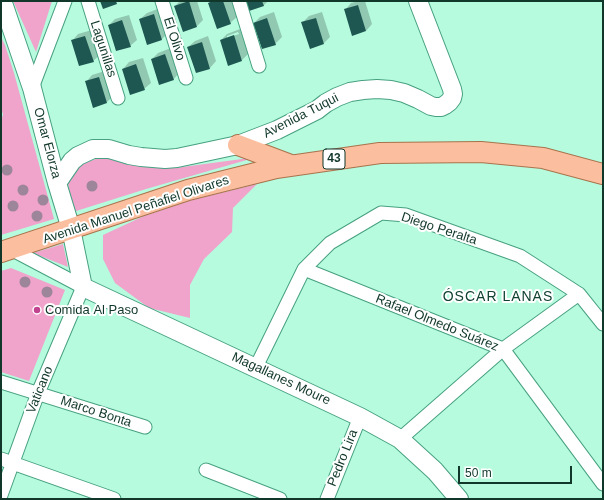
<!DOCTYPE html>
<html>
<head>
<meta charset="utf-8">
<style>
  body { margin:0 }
  #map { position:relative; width:604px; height:500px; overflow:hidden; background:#b6fbde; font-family:Arial,sans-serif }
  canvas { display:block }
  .frame { position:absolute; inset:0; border:2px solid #11372a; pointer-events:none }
  .scale { position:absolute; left:458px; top:466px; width:114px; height:18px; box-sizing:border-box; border:2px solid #11372a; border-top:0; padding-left:5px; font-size:12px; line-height:14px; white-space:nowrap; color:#11372a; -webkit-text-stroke:3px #fff; paint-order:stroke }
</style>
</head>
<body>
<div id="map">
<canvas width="604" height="500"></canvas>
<div class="frame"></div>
<div class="scale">50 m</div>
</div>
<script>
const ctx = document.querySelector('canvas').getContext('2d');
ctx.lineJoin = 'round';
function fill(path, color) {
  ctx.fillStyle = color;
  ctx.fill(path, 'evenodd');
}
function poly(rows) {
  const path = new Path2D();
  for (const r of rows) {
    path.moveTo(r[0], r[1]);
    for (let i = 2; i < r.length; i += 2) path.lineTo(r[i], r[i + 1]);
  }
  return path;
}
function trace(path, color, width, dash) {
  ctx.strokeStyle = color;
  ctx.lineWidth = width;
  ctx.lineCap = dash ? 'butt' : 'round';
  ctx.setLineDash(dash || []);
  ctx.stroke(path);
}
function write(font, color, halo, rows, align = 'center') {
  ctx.font = font + ' Arial,sans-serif';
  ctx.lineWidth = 4;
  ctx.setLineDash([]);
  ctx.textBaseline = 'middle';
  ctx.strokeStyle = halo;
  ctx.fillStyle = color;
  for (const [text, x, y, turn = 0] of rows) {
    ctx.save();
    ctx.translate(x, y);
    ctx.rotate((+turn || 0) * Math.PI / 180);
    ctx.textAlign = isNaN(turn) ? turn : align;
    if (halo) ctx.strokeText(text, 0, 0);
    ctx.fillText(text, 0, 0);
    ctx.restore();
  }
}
const green = poly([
  [13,1,52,1,36,52],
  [1,37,5,45,14,73,54,219,1,235,1,122,3,114,1,109],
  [101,157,130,161,157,168,175,168,257,157,146,189,73,212,68,183,80,165],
  [257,184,233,208,232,232,204,259,190,285,190,318,149,308,115,283,103,259,103,235,144,216,192,200],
  [63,244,68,267,33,253],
  [11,268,65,290,29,381,1,372,1,271]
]);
const shadow = poly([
  [180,1,197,1,203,20,197,26,175,6],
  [211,1,232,1,237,17,230,23,209,3],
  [247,1,268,1,263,6],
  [359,1,365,1,372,24,366,31,345,10,351,3],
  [160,8,168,33,161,40,140,19,147,13],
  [274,12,282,37,275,44,254,23,260,17],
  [322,12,330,37,324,43,302,23,309,16],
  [129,15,137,40,130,46,109,25,115,19],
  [240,29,248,54,242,60,221,40,227,34],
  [238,32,239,34,227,38,227,36],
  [92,30,100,55,93,61,72,41,78,34],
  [208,36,216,61,210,68,196,72,188,47,195,41],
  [171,48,179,73,173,80,152,59,158,53],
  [143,58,151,83,144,89,123,69,129,62],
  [105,71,113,96,107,102,94,106,86,82,92,75]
]);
const building = poly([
  [100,1,116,1,117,4,103,9],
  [189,1,197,27,183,32,174,6],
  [213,1,223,1,231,24,217,29,208,3],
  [246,1,262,1,264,6,249,11],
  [358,5,366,31,352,36,344,9],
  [154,14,162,40,147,45,139,19],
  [267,18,276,45,262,49,253,23],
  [316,18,324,44,310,49,301,22],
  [122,20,131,47,116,51,108,25],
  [234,35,242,61,228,66,220,40],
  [85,36,94,62,79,66,71,40],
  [202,42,210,69,196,73,187,47],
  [165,54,174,80,159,85,151,59],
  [136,64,145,90,130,95,122,69],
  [99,77,107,103,93,108,85,81]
]);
const street = poly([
  [88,1,118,98],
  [162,1,186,78],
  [239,1,259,66],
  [32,88,65,1],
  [304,269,503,349,603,484],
  [256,367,304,269,330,243,381,213,406,215,520,256,579,294,603,324],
  [1,382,145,427],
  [400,439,503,349,579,294],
  [1,459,114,499],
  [206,470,280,499],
  [1,495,38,393,83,287,11,249],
  [327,499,360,417]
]);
const secondary = poly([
  [1,3,4,6,32,88,57,183,71,229,83,287,360,417,400,439,435,471,459,499],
  [57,183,72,161,78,156,93,149,109,149,129,155,141,157,165,159,177,158,238,145,277,130,317,110,326,103,337,97,350,92,363,90,377,89,391,90,404,93,418,99,431,106,436,107,441,107,445,105,449,102,452,98,453,94,452,89,418,1]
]);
const primary = poly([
  [238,145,291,165],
  [1,252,188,190,276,168,380,153,481,152,543,158,603,174]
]);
const trees = [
  [7,170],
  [92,186],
  [23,190],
  [43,200],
  [13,206],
  [37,216],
  [25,282],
  [47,292]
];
const markers = [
  [37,310,4,"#c24390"]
];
const shields = [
  [334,159,22]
];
const shieldNames = [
  ["43",334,159]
];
const streetNames = [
  ["El Olivo",174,39,72],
  ["Lagunillas",103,49,72],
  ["Avenida Tuqui",301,116,-27],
  ["Omar Elorza",47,143,75],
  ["Avenida Manuel Peñafiel Olivares",136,210,-18],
  ["Diego Peralta",439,229,18],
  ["Rafael Olmedo Suárez",437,323,22],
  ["Magallanes Moure",281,379,25],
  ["Vaticano",40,390,-68],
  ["Marco Bonta",96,412,18],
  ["Pedro Lira",343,458,-68]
];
const poiNames = [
  ["Comida Al Paso",45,310]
];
const neighbourhoodNames = [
  ["ÓSCAR LANAS",498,297]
];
fill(green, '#f0a3cb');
fill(shadow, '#0003');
fill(building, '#1e5752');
trace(street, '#47a181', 15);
trace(secondary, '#47a181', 20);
trace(primary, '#a8734c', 22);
trace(street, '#fff', 13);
trace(secondary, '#fff', 18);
trace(primary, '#fbbe9f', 20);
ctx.fillStyle = '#9d859a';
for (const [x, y] of trees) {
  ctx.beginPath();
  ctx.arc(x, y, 5.5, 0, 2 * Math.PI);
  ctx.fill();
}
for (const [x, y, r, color] of markers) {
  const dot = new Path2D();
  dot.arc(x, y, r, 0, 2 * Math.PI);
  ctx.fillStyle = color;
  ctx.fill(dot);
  trace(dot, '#fff', 1.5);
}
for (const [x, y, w] of shields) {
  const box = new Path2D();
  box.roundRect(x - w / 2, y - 10, w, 20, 3);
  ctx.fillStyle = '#fff';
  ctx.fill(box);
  trace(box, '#11372a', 1);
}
write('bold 12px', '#11372a', null, shieldNames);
write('13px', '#11372a', '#fff', streetNames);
write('13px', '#11372a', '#fff', poiNames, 'left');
ctx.letterSpacing = '1px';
write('14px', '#104231', '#fff', neighbourhoodNames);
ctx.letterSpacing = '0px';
</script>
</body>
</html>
